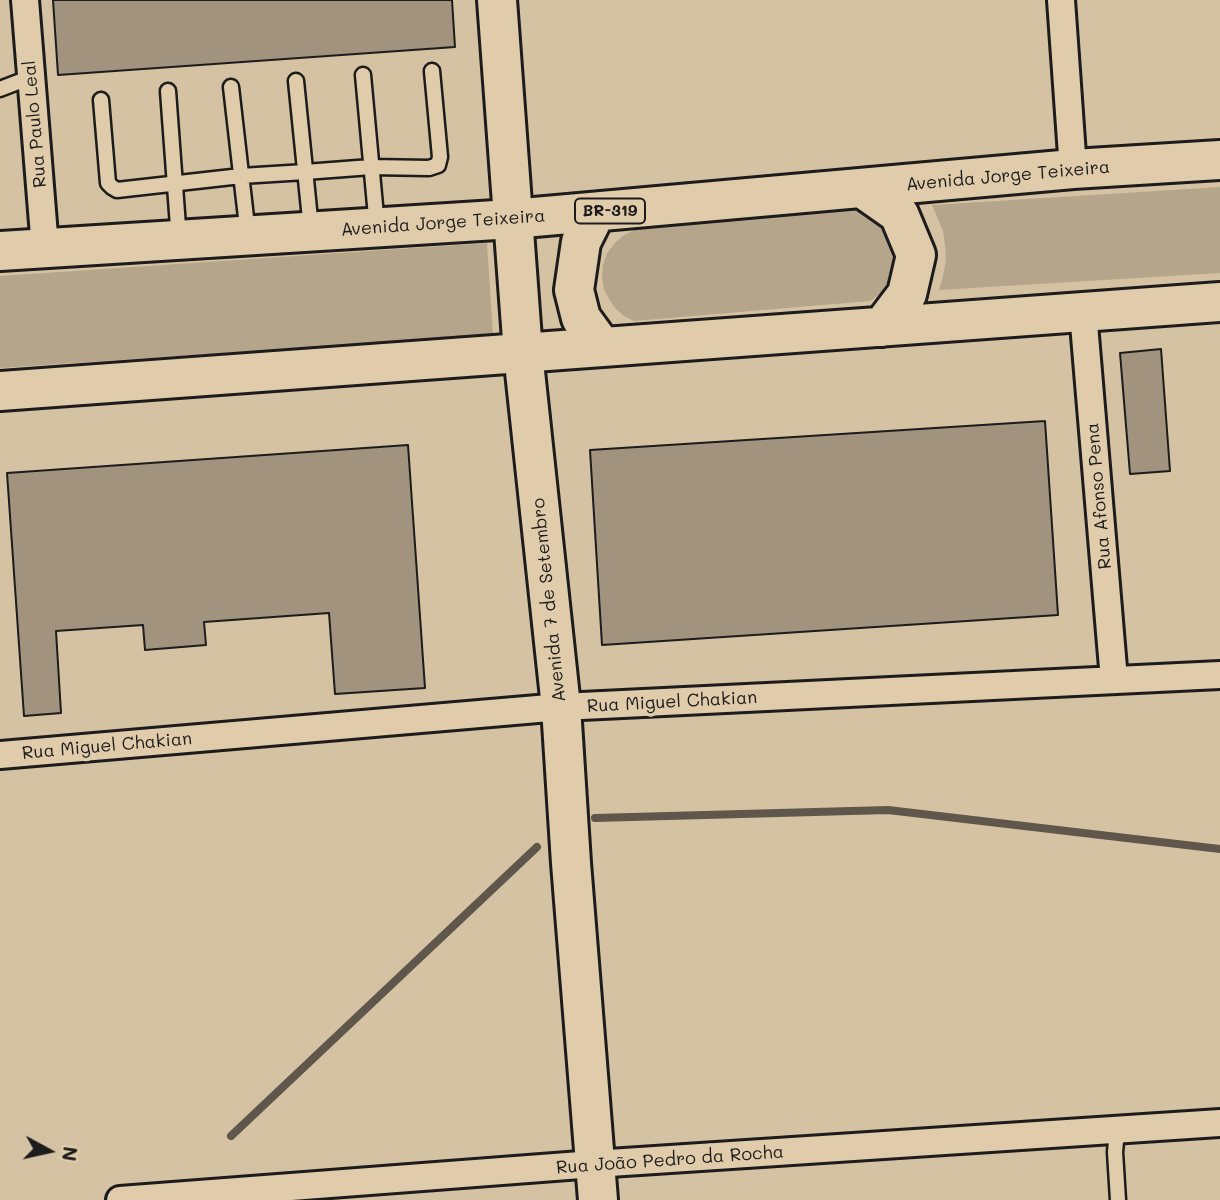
<!DOCTYPE html>
<html>
<head>
<meta charset="utf-8">
<style>
  body { margin:0 }
  #map { position:relative; width:1220px; height:1200px; overflow:hidden; background:#d4c2a2; font-family:Mali,sans-serif }
  canvas { display:block }
  .north { position:absolute; left:14px; top:1116px; width:70px; height:70px; -webkit-text-stroke:5px #e0ccaa; paint-order:stroke; rotate:98deg; font-size:19px; font-weight:700; line-height:28px; text-align:center; color:#1c1c1c }
  .north::after { content:''; display:block; margin:auto; width:24px; height:32px; background:#1c1c1c; clip-path:polygon(50% 0,100% 100%,50% 72%,0 100%) }
</style>
</head>
<body>
<div id="map">
<canvas width="1220" height="1200"></canvas>
<div class="north">N</div>
</div>
<script>
const ctx = document.querySelector('canvas').getContext('2d');
ctx.lineJoin = 'round';
function fill(path, color) {
  ctx.fillStyle = color;
  ctx.fill(path, 'evenodd');
}
function poly(rows) {
  const path = new Path2D();
  for (const r of rows) {
    path.moveTo(r[0], r[1]);
    for (let i = 2; i < r.length; i += 2) path.lineTo(r[i], r[i + 1]);
  }
  return path;
}
function trace(path, color, width, dash) {
  ctx.strokeStyle = color;
  ctx.lineWidth = width;
  ctx.lineCap = dash ? 'butt' : 'round';
  ctx.setLineDash(dash || []);
  ctx.stroke(path);
}
function write(font, color, halo, rows, align = 'center') {
  ctx.font = font + ' Mali,sans-serif';
  ctx.lineWidth = 7;
  ctx.setLineDash([]);
  ctx.textBaseline = 'middle';
  ctx.strokeStyle = halo;
  ctx.fillStyle = color;
  for (const [text, x, y, turn = 0] of rows) {
    ctx.save();
    ctx.translate(x, y);
    ctx.rotate((+turn || 0) * Math.PI / 180);
    ctx.textAlign = isNaN(turn) ? turn : align;
    if (halo) ctx.strokeText(text, 0, 0);
    ctx.fillText(text, 0, 0);
    ctx.restore();
  }
}
const green = poly([
  [1220,187,1220,273,939,290,943,276,946,260,945,245,943,231,932,205],
  [864,208,884,222,897,255,890,282,882,293,870,301,634,321,624,316,615,308,609,299,604,289,602,278,603,265,607,253,615,243,624,235,635,230],
  [487,243,493,335,0,368,0,276]
]);
const stream = poly([
  [595,818,888,810,1220,849],
  [231,1136,537,847]
]);
const building = poly([
  [53,0,452,0,455,47,58,75,53,0],
  [1161,349,1170,471,1130,474,1120,353,1161,349],
  [1045,421,1058,615,602,645,590,450,1045,421],
  [408,445,425,688,335,694,329,613,204,622,206,645,145,650,143,625,56,631,61,713,24,716,7,473,408,445]
]);
const service = poly([
  [363,75,377,227],
  [296,81,311,229],
  [231,87,248,235],
  [0,89,31,77],
  [168,91,179,240],
  [101,100,108,183,112,187,117,190,241,176,305,172,371,167,429,168,438,165,440,157,432,71],
  [1117,1131,1115,1152,1118,1200]
]);
const minor = poly([
  [25,0,45,248],
  [1061,0,1073,169],
  [1083,312,1114,680],
  [0,755,561,707,1220,675],
  [120,1200,594,1164,1220,1123]
]);
const secondary = poly([
  [497,0,523,353,561,707,571,863,598,1200]
]);
const trunk = poly([
  [862,188,899,214,916,255,907,294,882,327],
  [596,212,581,242,574,290,581,318,602,347],
  [0,251,512,219,1073,169,1220,160],
  [0,391,1220,302]
]);
const shields = [
  [610,211,70]
];
const shieldNames = [
  ["BR-319",610,211]
];
const streetNames = [
  ["Rua Paulo Leal",35,124,-95],
  ["Avenida Jorge Teixeira",1008,176,-5],
  ["Avenida Jorge Teixeira",443,223,-4],
  ["Rua Afonso Pena",1099,496,-95],
  ["Avenida 7 de Setembro",549,600,-96],
  ["Rua Miguel Chakian",672,702,-3],
  ["Rua Miguel Chakian",107,746,-5],
  ["Rua João Pedro da Rocha",670,1160,-4]
];
fill(green, '#b5a68b');
trace(stream, '#5f574c', 8);
fill(building, '#a1937d');
trace(building, '#1c1c1c', 2);
trace(service, '#1c1c1c', 19);
trace(minor, '#1c1c1c', 32);
trace(secondary, '#1c1c1c', 44);
trace(trunk, '#1c1c1c', 44);
trace(service, '#e0ccaa', 14);
trace(minor, '#e0ccaa', 26);
trace(secondary, '#e0ccaa', 38);
trace(trunk, '#e0ccaa', 38);
for (const [x, y, w] of shields) {
  const box = new Path2D();
  box.roundRect(x - w / 2, y - 12.5, w, 25, 5);
  ctx.fillStyle = '#e0ccaa';
  ctx.fill(box);
  trace(box, '#1c1c1c', 2);
}
write('bold 16px', '#1c1c1c', null, shieldNames);
write('18px', '#1c1c1c', '#e0ccaa', streetNames);
</script>
</body>
</html>
